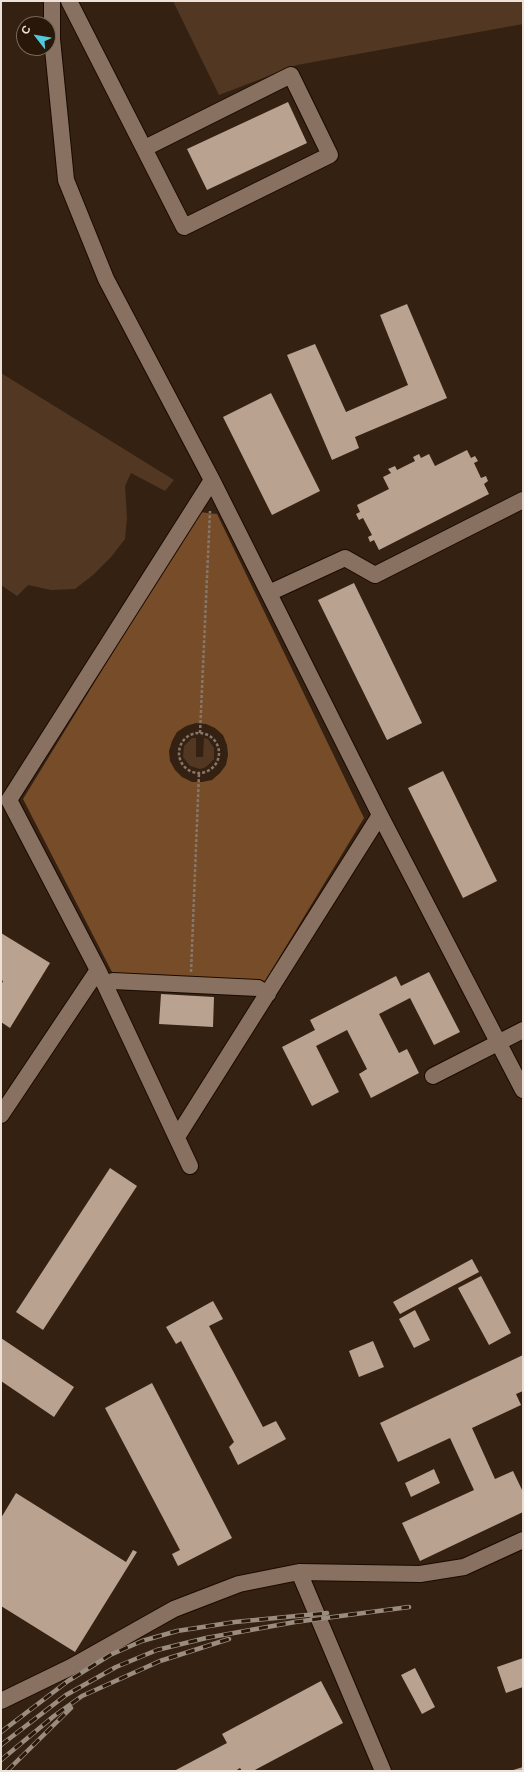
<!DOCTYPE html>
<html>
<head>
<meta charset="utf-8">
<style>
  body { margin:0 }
  #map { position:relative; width:524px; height:1772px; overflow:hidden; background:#342112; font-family:"Work Sans",sans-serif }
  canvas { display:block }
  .frame { position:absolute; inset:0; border:2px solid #eee1d8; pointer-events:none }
  .north { position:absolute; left:16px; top:16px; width:40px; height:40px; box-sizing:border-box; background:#291708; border:1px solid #78685b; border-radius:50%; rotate:301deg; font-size:11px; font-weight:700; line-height:16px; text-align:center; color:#eee1d8 }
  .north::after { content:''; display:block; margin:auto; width:14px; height:18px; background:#53cadc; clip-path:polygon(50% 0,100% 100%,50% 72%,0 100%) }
</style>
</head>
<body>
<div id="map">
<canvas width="524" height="1772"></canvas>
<div class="frame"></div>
<div class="north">С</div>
</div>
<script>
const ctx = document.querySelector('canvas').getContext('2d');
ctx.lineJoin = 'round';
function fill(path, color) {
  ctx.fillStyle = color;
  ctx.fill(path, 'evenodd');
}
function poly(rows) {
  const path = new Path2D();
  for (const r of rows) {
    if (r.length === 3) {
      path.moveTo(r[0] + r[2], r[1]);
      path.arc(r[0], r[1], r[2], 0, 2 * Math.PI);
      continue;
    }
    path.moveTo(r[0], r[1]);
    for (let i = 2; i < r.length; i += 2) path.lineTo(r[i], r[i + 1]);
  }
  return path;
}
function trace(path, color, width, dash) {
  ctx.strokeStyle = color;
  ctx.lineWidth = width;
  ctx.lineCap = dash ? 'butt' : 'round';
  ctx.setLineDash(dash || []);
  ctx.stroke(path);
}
const green = poly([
  [173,1,523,1,523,24,297,65,219,95],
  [1,373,174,480,165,491,131,473,125,486,127,518,125,539,111,557,93,575,75,589,51,590,28,585,17,596,1,585],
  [192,738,196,738,196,757,203,757,204,738,208,739,214,748,214,759,206,767,200,769,190,766,183,757,184,746]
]);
const forest = poly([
  [199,512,217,514,364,818,265,981,113,974,23,799],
  [196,723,206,724,215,728,223,735,227,745,228,755,226,765,220,773,212,780,202,782,192,782,182,777,175,770,170,761,169,751,172,741,177,732,186,726]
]);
const building = poly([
  [288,102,307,143,207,190,187,149],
  [407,304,447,398,355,437,359,448,332,460,287,355,315,344,346,412,408,385,380,315],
  [271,393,320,491,272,515,223,417],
  [467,450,471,458,475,456,478,461,474,463,481,478,486,476,488,481,484,484,489,494,379,550,374,540,370,542,368,537,372,535,363,518,359,520,356,514,360,512,357,505,389,489,383,477,391,473,388,469,395,466,397,470,415,461,413,457,419,454,421,458,429,454,435,466],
  [354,583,422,723,387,740,318,600],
  [443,771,497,881,463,898,408,788],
  [1,933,50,963,10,1028,1,1022,1,985,3,981,1,980],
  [429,972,460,1032,434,1045,410,998,379,1014,399,1053,407,1049,419,1073,371,1098,359,1074,367,1069,347,1030,316,1046,339,1092,312,1106,282,1047,315,1030,310,1020,396,976,401,986],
  [161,994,214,997,213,1027,159,1024],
  [110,1168,137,1186,43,1330,16,1312],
  [472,1259,479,1272,400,1314,393,1302],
  [481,1276,511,1333,489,1345,458,1288],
  [213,1301,223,1319,209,1326,263,1427,276,1421,286,1439,238,1465,229,1447,234,1442,181,1341,176,1344,166,1327],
  [415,1310,430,1340,414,1348,399,1319],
  [1,1338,74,1387,54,1417,1,1381],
  [373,1341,384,1367,359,1377,349,1351],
  [523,1355,523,1391,516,1394,521,1405,472,1428,495,1479,513,1471,523,1492,523,1512,420,1561,402,1523,474,1490,450,1438,398,1462,380,1423],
  [152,1383,232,1538,178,1566,172,1554,180,1550,105,1408],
  [434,1469,440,1483,411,1497,405,1483],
  [16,1493,126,1562,133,1550,137,1552,75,1652,1,1606,1,1518],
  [523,1658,523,1687,506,1693,497,1667],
  [415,1668,435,1707,422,1714,401,1675],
  [321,1681,343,1723,253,1771,242,1771,240,1768,235,1771,174,1771,227,1743,222,1734],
  [523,1767,523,1771,510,1771]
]);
const path = poly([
  [199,753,20],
  [200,733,210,511],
  [191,972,199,773]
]);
const minor = poly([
  [52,1,52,39,66,180,106,279,212,480,380,815,523,1090],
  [69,1,184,227,330,155,291,75,145,148],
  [269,593,345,558,375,575,523,500],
  [105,985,113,981,258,988,268,994],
  [433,1076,523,1030],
  [1,1115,98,970],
  [177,1137,380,815],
  [190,1166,98,970,9,800,212,480],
  [299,1572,383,1771],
  [1,1701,71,1667,174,1609,239,1584,299,1572,420,1574,464,1567,523,1540]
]);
const rail = poly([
  [1,1732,68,1681,110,1655,142,1641,177,1631,235,1622,327,1613],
  [1,1745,66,1695,116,1667,157,1650,206,1638,295,1622,409,1607],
  [1,1760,54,1716,82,1696,160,1661,229,1639],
  [7,1771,71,1708]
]);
fill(green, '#523823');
fill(forest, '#774c28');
fill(building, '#baa290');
trace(minor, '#1b0a00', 18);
trace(path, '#87776b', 2.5, [3, 2]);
trace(minor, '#887160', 16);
trace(rail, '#9b8c80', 4.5);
trace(rail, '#291708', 3, [9]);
</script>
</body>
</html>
